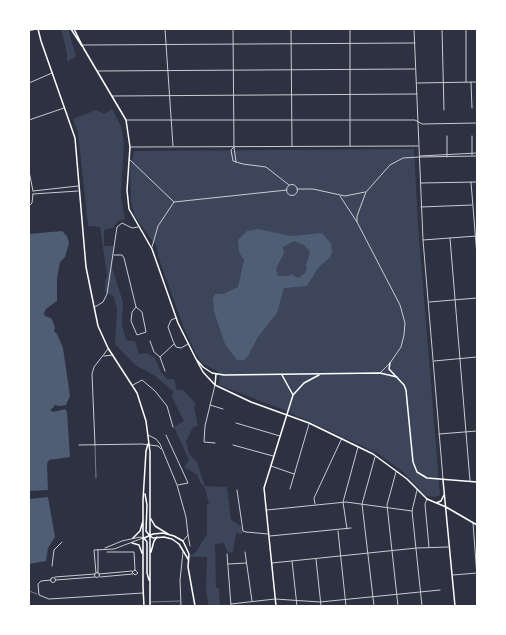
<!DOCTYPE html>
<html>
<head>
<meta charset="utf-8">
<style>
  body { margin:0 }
  #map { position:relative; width:506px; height:635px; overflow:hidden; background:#2d3142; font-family:Literata,serif }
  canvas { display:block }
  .frame { position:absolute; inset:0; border:30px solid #fff; pointer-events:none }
</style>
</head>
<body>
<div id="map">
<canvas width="506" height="635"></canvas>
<div class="frame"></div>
</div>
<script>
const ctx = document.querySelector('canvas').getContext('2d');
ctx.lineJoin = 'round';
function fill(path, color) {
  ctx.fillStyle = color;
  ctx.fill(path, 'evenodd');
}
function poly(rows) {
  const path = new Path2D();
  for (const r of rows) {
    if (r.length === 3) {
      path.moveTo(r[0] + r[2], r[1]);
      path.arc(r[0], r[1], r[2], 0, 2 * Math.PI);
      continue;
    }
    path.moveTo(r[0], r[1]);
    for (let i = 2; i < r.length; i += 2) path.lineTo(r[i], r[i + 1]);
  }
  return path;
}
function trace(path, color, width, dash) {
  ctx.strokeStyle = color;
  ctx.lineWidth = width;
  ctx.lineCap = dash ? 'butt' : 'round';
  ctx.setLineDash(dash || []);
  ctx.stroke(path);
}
const green = poly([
  [61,29,68,29,76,56,67,62,67,53],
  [112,109,121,126,124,143,121,196,125,219,118,221,113,228,104,230,104,246,114,246,112,268,123,302,122,325,126,340,135,341,139,354,147,353,155,358,161,372,167,379,174,379,177,390,183,390,196,404,194,407,198,426,193,427,186,441,189,454,197,462,205,486,227,487,231,520,243,527,243,531,242,534,236,533,233,552,228,553,224,543,215,544,216,588,219,588,220,606,209,606,208,603,206,589,207,557,188,557,196,552,207,534,207,505,209,504,205,488,200,482,197,475,184,467,189,460,174,427,184,421,172,397,173,391,154,375,135,365,115,344,117,308,113,296,105,292,105,281,107,276,100,227,88,226,78,133,73,119,96,110,104,114],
  [414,149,418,224,440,495,435,497,426,496,402,471,377,453,284,410,219,385,220,373,202,363,196,354,183,326,158,256,157,247,135,217,131,202,130,169,134,151]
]);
const water = poly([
  [258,229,291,236,322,233,331,243,332,252,330,257,318,268,307,286,284,288,277,313,258,337,248,356,244,360,237,360,225,344,214,312,213,299,215,294,223,294,238,287,244,260,239,252,238,240,247,231],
  [294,241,304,245,310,252,306,265,307,269,304,274,298,278,291,274,289,276,278,276,276,269,284,253,283,247],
  [62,231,67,236,69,243,65,257,60,262,57,278,57,301,46,309,44,313,45,316,51,318,53,322,55,328,54,331,57,334,63,348,70,396,66,405,59,406,54,405,54,407,50,410,53,412,65,409,67,412,70,457,49,460,47,464,48,490,29,491,29,234],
  [48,497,55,537,48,548,46,561,29,564,29,499]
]);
const service = poly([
  [95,445,96,478],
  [29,591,37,594],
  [151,602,180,601]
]);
const minor = poly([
  [291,29,292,146],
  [350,29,350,146],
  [442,29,444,110],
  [466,29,466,82],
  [29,31,37,29],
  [83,45,415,43],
  [98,71,415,69],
  [471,82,472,108],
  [29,83,52,73],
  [112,96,417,94],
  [29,120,64,108],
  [127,120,415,120,422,124,477,123],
  [447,136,447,157],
  [472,136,472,155],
  [234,147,231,150,233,161,243,164,266,167,289,185],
  [234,147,236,162],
  [129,159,174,202,287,190],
  [29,171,33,191],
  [471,182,477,256],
  [421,183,477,182],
  [292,190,5.5],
  [297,189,313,189,345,196,365,192],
  [33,191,78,186],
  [33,194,78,191],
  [340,196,357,222],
  [29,206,32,203,33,194],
  [421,207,472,205],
  [450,238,470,481],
  [423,240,477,236],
  [152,247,158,226,174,202],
  [114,255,122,255,124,258,136,307,142,312,146,332,137,335,131,321,132,312,136,307],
  [429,302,477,298],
  [176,318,171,320,168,327,173,341,176,347,181,348,188,344],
  [150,341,154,352,160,357,165,371],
  [104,356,113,355],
  [160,357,174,344],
  [434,361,477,357],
  [380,373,390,363,401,347,404,335,405,323,400,305,357,222,357,216,366,192,390,165,403,158,419,157],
  [133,385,142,380,155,391,167,406,173,427],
  [215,385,205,426,204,442,215,443],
  [210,405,223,409],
  [236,423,280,436],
  [439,434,477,431],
  [148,435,156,439,160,444,177,485,186,517,188,535,183,541],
  [166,435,188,483,178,485],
  [79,445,142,444,158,446,161,449],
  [95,445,92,374,94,367,108,349],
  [233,445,273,456],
  [271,466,294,474],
  [396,472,387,505,398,606],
  [290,489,309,424],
  [237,490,243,531,246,532,268,534],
  [417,490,412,511,422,606],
  [427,499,425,504,429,547],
  [315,504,314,498,342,438],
  [267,510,346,502,412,511],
  [473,523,477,576],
  [347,529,343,502,358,447],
  [338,531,346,606],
  [188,535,190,546],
  [270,536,351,528],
  [105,548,122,541,140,537,143,538],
  [98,550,98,573],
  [107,552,134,552,135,570,138,573,135,575,132,572,135,570],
  [245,552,252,601],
  [227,554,231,606],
  [316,559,321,606],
  [292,561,297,606],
  [272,563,417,548,448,547],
  [228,564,246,563],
  [52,566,54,550,62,542],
  [97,575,2.5],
  [96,573,94,550,114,549,143,538],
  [99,574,132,571],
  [453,575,477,573],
  [55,577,95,574],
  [100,577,133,574],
  [53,580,2.5],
  [51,580,41,581,38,584,39,595,49,599,143,593],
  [56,580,95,577],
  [231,604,275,599,320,602,440,590],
  [181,606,180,580,183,552],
  [374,606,362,504,375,457]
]);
const tertiary = poly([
  [165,29,173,146],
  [233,29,234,146],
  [414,29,423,240,443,479],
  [417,83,477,82],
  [131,147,418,146],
  [420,156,477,153],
  [420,157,477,156],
  [95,307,103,302,107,294,117,227,122,223,132,228,138,227]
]);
const secondary = poly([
  [197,361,203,372,215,385,251,402,309,423,373,454,407,479,427,499,446,507,477,525],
  [282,375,293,395],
  [215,385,216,374],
  [443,480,455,606],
  [436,503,441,501,444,495],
  [150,536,153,538,164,537,172,539,179,544,188,559],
  [144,538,153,534,163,533,174,536,183,541,189,554,188,567,195,606],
  [276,606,264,488,293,395,304,383,319,375]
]);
const primary = poly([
  [38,29,41,41,75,138,86,267,98,326,108,348,137,393,146,421,150,452,150,606],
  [71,29,82,46],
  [74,29,84,49,126,120,130,147,127,190,129,209,152,249,178,323,196,359,203,367,212,373,224,375,380,373,397,377],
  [390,363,389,369,404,385,406,390,413,462,417,472,427,478,477,482],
  [145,494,147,505,146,531,150,536],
  [151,519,155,526,168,534],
  [133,538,140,531,143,521],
  [144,538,147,542,147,573,149,580],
  [132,543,139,545,142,553],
  [151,552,154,541,157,537],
  [144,606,143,587,143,500,146,451,148,444]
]);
fill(green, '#3c4559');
fill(water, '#4f5d75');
trace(service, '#caccd0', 0.5);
trace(minor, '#caccd0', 1);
trace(tertiary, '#caccd0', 1);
trace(secondary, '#fff', 1.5);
trace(primary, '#fff', 1.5);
</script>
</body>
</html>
